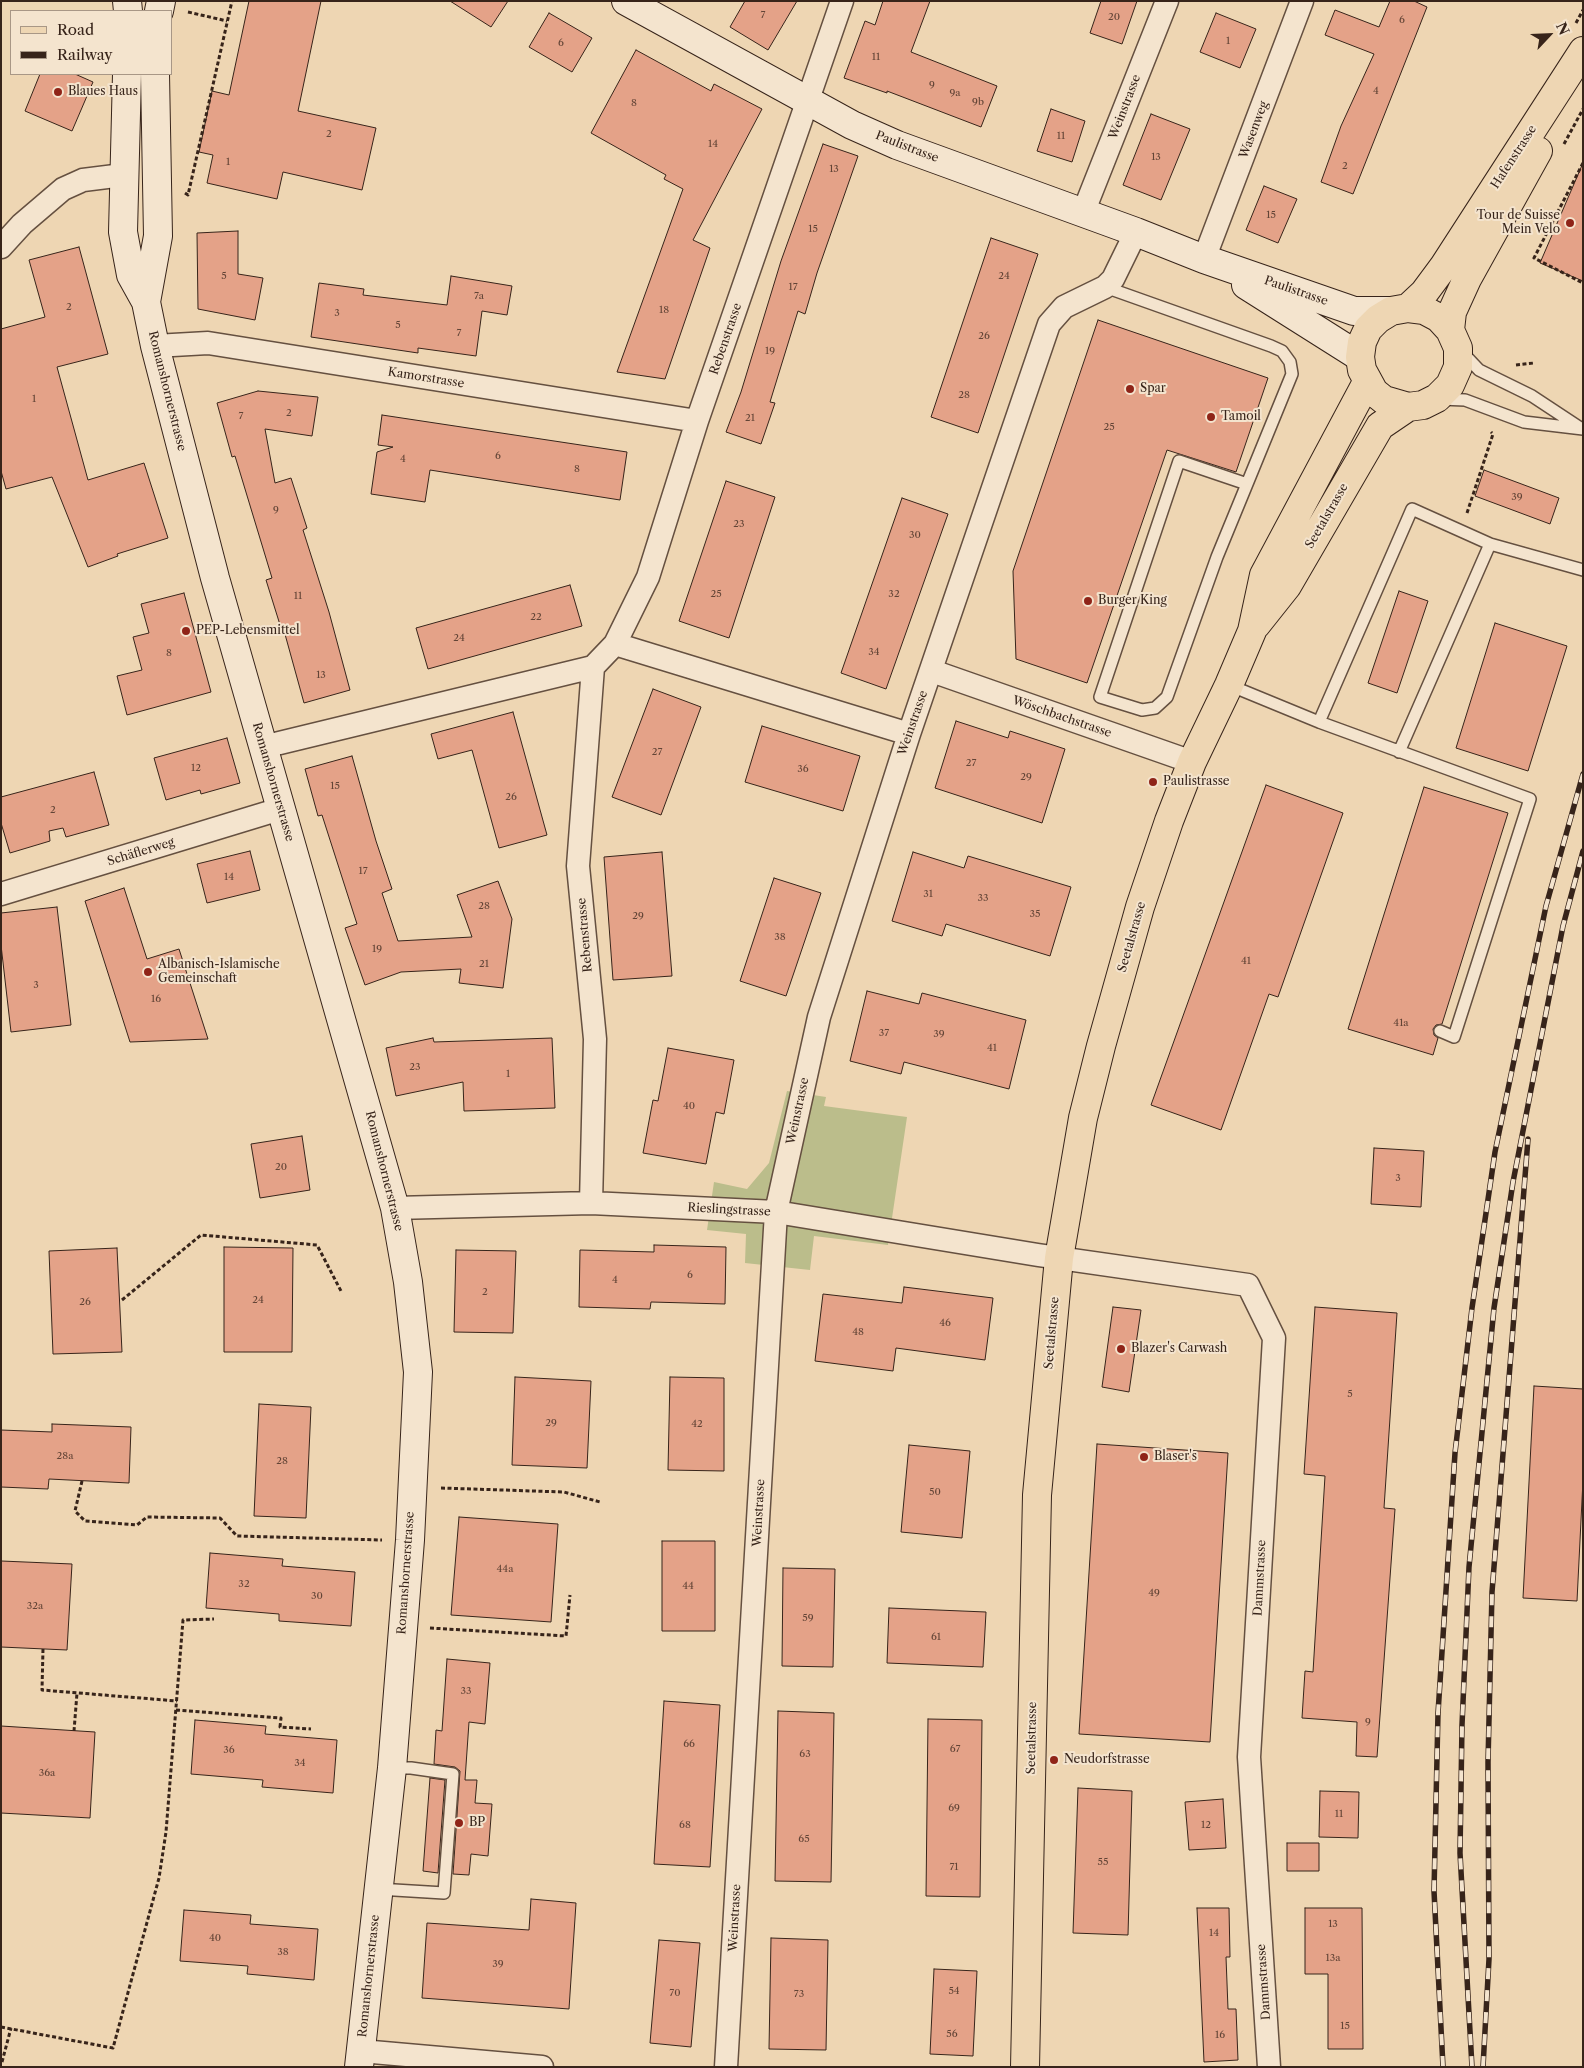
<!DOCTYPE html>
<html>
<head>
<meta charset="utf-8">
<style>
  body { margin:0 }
  #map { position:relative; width:1584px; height:2068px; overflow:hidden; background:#eed6b3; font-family:"Libre Caslon Text",serif }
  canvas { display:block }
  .frame { position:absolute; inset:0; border:2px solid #37241a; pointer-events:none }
  .legend { position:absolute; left:10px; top:10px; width:162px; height:65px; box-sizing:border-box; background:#f4e4ce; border:1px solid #a89786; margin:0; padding:6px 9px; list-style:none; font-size:15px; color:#37241a }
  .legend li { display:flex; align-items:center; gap:10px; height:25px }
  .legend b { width:25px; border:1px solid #a89786 }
  .north { position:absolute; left:1524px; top:10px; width:50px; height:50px; -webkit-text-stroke:4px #f4e4ce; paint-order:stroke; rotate:65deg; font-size:14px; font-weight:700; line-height:20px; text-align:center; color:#37241a }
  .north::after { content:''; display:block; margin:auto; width:18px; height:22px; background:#37241a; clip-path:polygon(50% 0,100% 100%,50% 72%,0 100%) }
</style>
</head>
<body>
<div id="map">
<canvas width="1584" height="2068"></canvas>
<div class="frame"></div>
<ul class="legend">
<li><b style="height:6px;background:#eed6b3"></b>Road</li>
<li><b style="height:6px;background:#37241a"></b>Railway</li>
</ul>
<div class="north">N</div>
</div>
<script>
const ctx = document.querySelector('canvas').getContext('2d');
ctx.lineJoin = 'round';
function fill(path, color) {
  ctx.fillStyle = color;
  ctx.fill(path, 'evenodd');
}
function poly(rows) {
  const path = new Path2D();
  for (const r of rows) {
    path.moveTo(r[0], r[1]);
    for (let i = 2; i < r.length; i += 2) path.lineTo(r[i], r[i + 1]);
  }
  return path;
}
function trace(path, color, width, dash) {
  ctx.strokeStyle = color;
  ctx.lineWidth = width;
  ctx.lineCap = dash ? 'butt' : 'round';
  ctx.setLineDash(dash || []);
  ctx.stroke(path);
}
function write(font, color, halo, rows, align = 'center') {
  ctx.font = font + ' "Libre Caslon Text",serif';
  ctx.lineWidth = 4;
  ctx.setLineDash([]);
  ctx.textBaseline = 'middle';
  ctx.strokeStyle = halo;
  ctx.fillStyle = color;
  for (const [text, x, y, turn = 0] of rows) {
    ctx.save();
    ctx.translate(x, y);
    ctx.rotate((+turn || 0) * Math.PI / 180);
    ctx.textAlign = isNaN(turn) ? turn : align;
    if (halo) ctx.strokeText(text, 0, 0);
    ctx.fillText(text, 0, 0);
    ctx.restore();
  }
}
const green = poly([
  [787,1091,826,1097,824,1106,907,1117,888,1245,814,1236,810,1270,745,1263,746,1234,707,1230,714,1182,747,1189,769,1163]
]);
const building = poly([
  [249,1,321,1,298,111,376,128,362,190,283,172,277,199,207,183,213,155,199,152,212,91,229,95,249,1],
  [450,1,508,1,491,27,450,1],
  [745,1,797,1,768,50,730,27,745,1],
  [883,1,930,1,911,52,997,86,981,127,887,91,887,93,844,78,865,21,875,25,883,1],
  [1101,1,1137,1,1122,44,1090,33,1101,1],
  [1390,1,1414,1,1427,7,1353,194,1321,182,1341,126,1374,54,1325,35,1335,10,1379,27,1390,1],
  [549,13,592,38,572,72,529,47,549,13],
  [1216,13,1256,29,1240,68,1200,52,1216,13],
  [636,50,711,91,714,84,762,109,693,240,710,248,665,379,617,372,683,189,664,179,666,175,591,133,636,50],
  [40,74,75,74,93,82,72,131,25,111,40,74],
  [1051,109,1085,121,1072,162,1037,151,1051,109],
  [1151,114,1190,129,1161,200,1123,185,1151,114],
  [823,144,858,156,817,273,805,314,798,311,770,402,775,403,761,444,726,432,741,392,781,261,823,144],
  [1583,163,1583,281,1540,263,1583,163],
  [1264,186,1297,199,1278,243,1246,230,1264,186],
  [238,231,238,274,263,278,255,320,198,309,197,233,238,231],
  [991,238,1038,254,978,433,931,417,991,238],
  [79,247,108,354,57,367,88,480,144,463,168,538,117,554,118,556,88,567,52,477,6,489,1,471,1,329,45,317,29,260,79,247],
  [451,276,512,286,507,315,482,311,476,356,418,348,418,353,311,337,319,283,364,289,363,295,447,305,451,276],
  [1098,320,1268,378,1236,472,1167,450,1087,683,1016,659,1013,571,1098,320],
  [258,391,318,397,312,436,265,429,275,483,291,478,307,528,303,530,329,612,350,690,304,703,283,627,281,628,266,580,272,578,235,456,232,457,217,403,258,391],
  [382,415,627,452,620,500,430,470,425,502,371,494,377,452,393,447,378,445,382,415],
  [1484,470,1559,498,1550,524,1475,496,1484,470],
  [726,481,775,497,729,638,679,621,726,481],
  [902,498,948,514,886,689,841,673,902,498],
  [570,585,582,626,428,669,416,628,570,585],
  [1399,591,1428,601,1397,693,1368,683,1399,591],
  [184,593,211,692,127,715,117,676,142,670,133,637,149,633,141,604,184,593],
  [1495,623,1567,646,1528,771,1456,748,1495,623],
  [653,689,701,707,661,815,612,797,653,689],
  [513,712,547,835,499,848,472,750,438,759,431,734,513,712],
  [956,721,1008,738,1010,731,1065,749,1042,823,935,788,956,721],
  [762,726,860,756,843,811,745,782,762,726],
  [227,738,240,783,201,794,200,790,166,800,154,758,227,738],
  [352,756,376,841,392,889,382,893,398,941,472,937,457,895,498,881,512,919,503,988,459,983,461,969,401,972,365,985,345,928,357,924,322,815,318,816,305,769,352,756],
  [94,772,109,825,66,837,63,828,49,831,50,841,10,853,1,823,1,797,94,772],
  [1266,785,1343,813,1278,997,1269,994,1221,1130,1151,1105,1266,785],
  [1424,787,1508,813,1442,1024,1436,1025,1433,1029,1434,1035,1438,1038,1433,1055,1348,1029,1424,787],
  [250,851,260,890,207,903,197,864,250,851],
  [662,852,672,976,613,980,604,857,662,852],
  [913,852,964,868,968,856,1071,887,1050,956,946,924,942,936,892,921,913,852],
  [774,878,821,893,786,996,740,981,774,878],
  [124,888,147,959,179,949,208,1039,130,1042,85,901,124,888],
  [57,907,71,1025,11,1032,1,945,1,913,57,907],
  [867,991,919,1004,922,993,1026,1020,1009,1089,904,1062,901,1074,850,1061,867,991],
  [433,1038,434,1042,552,1038,555,1108,464,1111,463,1082,396,1096,386,1048,433,1038],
  [668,1048,734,1060,724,1114,716,1112,706,1164,643,1153,653,1100,658,1101,668,1048],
  [302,1136,310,1190,260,1198,251,1144,302,1136],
  [1374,1148,1424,1151,1421,1207,1371,1204,1374,1148],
  [654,1245,726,1247,725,1304,651,1302,650,1309,579,1307,580,1250,654,1252,654,1245],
  [224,1247,293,1248,292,1352,224,1352,224,1247],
  [117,1248,122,1352,53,1354,49,1251,117,1248],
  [456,1250,516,1251,513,1333,454,1332,456,1250],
  [904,1287,993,1298,985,1360,896,1348,893,1371,815,1361,823,1294,902,1303,904,1287],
  [1113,1307,1141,1310,1129,1392,1102,1387,1113,1307],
  [1315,1307,1397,1313,1384,1508,1395,1509,1377,1757,1356,1756,1357,1722,1302,1718,1305,1671,1313,1672,1325,1476,1304,1474,1315,1307],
  [515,1377,591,1381,587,1468,512,1465,515,1377],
  [670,1377,724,1378,724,1471,668,1470,670,1377],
  [1534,1386,1583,1389,1583,1480,1577,1601,1523,1598,1534,1386],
  [259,1404,311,1407,306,1518,254,1516,259,1404],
  [52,1424,131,1427,129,1483,49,1479,48,1489,1,1487,1,1430,52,1432,52,1424],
  [1097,1444,1228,1453,1210,1742,1079,1734,1097,1444],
  [909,1445,970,1451,962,1538,901,1532,909,1445],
  [459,1517,558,1524,551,1622,451,1615,459,1517],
  [662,1541,715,1541,715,1631,662,1631,662,1541],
  [210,1553,283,1559,282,1566,355,1572,351,1626,279,1621,279,1614,206,1608,210,1553],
  [1,1561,72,1564,67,1650,1,1647,1,1561],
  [783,1568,835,1569,833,1667,782,1666,783,1568],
  [889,1608,986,1612,983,1667,887,1663,889,1608],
  [447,1659,490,1663,485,1724,469,1722,465,1780,477,1780,475,1803,492,1804,488,1856,471,1854,469,1875,453,1874,460,1771,455,1767,434,1764,436,1730,442,1731,447,1659],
  [664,1701,720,1705,710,1867,654,1864,664,1701],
  [778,1711,834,1713,831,1882,775,1881,778,1711],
  [928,1719,982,1720,980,1897,926,1896,928,1719],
  [195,1720,266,1726,265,1734,337,1740,333,1793,262,1787,263,1780,191,1774,195,1720],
  [1,1726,95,1732,90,1818,1,1813,1,1726],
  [430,1778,445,1780,438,1873,423,1871,430,1778],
  [1078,1788,1132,1791,1128,1935,1073,1933,1078,1788],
  [1320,1791,1359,1792,1358,1838,1319,1837,1320,1791],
  [1223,1799,1226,1848,1189,1850,1185,1802,1223,1799],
  [1287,1843,1319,1843,1319,1871,1287,1871,1287,1843],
  [531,1899,576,1903,569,2009,422,1998,427,1923,529,1930,531,1899],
  [1197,1908,1229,1908,1230,1957,1226,1957,1228,2009,1236,2009,1238,2060,1204,2062,1197,1908],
  [1305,1908,1362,1908,1363,2049,1328,2049,1328,1974,1305,1974,1305,1908],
  [184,1910,251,1915,250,1924,318,1929,314,1980,247,1974,248,1966,180,1961,184,1910],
  [771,1938,828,1940,826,2050,769,2049,771,1938],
  [659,1940,700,1943,691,2047,650,2043,659,1940],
  [934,1969,977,1971,973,2056,930,2054,934,1969]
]);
const path = poly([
  [188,12,227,21],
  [1576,23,1583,10],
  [1564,144,1583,109],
  [1583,163,1534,258,1583,283],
  [185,193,188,195,232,1],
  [1516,365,1534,363],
  [1467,513,1493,434,1491,432],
  [122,1300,201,1235,317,1245,341,1291],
  [82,1481,75,1511,85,1521,137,1525,147,1517,220,1518,237,1536,382,1540],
  [441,1488,564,1492,600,1502],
  [430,1628,566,1636,570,1595],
  [43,1649,42,1690,177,1701],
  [176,1710,281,1718,280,1727,311,1729],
  [74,1731,77,1693],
  [1,2027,113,2048,159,1878,166,1832,183,1620,214,1619],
  [2,2062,11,2028]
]);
const lane = poly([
  [1105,287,1271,346,1282,351,1290,362,1292,374,1247,484,1217,557,1167,697,1155,708,1142,710,1100,697,1179,461,1247,484],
  [1463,353,1479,370,1532,396,1579,427],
  [1441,399,1465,400,1524,422,1583,429],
  [1229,685,1319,722,1530,799,1454,1037,1440,1031],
  [1319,722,1412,509,1490,544,1583,570],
  [1399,752,1490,544],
  [378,1889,444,1893,453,1774,411,1768,392,1768]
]);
const street = poly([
  [1083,213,1167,1],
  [1,247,22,224,63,189,83,180,123,175],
  [1204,259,1302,1],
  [155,346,208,343,697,421],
  [615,644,909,734],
  [932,671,1192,762],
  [263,747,593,667],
  [1,894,280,809],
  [591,1203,595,1039,578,866,593,667,615,644,648,577,697,421,842,1],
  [395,1208,591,1203,776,1212,1038,1255,1248,1285,1274,1338,1249,1757,1269,2067],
  [361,2051,542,2067],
  [726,2067,776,1212,819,1017,909,734,1049,324,1064,307,1105,287,1113,279,1136,232]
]);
const secondary = poly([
  [127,1,128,11],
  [626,1,852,125,897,145,1136,232,1204,259,1354,311,1391,311],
  [159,11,161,1],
  [127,74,123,232,131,275,146,302,155,346,215,578,395,1208,408,1282,418,1372,410,1540,392,1768,359,2067],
  [1246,285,1360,357],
  [146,302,158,236,155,74]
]);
const primary = poly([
  [1408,308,1424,293,1444,266,1583,51],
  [1450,330,1452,312,1467,279,1538,151],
  [1256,625,1287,586,1380,426,1408,407,1423,405,1437,398,1450,385,1458,367,1458,348,1450,330,1439,318,1424,310,1408,308,1391,311,1378,319,1368,329,1362,342,1360,357,1362,370,1374,392,1384,400,1408,407],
  [1025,2067,1037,1495,1059,1258,1083,1118,1101,1046,1140,907,1169,821,1192,762,1229,685,1252,631,1264,575,1367,382]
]);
const rail = poly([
  [1443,2067,1434,1891,1438,1713,1455,1453,1472,1308,1495,1152,1546,906,1583,774],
  [1472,2067,1460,1853,1462,1725,1469,1567,1494,1308,1513,1182,1563,926,1583,851],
  [1483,2067,1489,1959,1488,1762,1492,1592,1528,1139]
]);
const markers = [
  [58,92,5,"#8f2418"],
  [1570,223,5,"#8f2418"],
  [1130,389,5,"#8f2418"],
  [1211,417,5,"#8f2418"],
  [1088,601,5,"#8f2418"],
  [186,631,5,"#8f2418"],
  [1153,782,5,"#8f2418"],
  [148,972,5,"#8f2418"],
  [1121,1349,5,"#8f2418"],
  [1144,1457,5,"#8f2418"],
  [1054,1760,5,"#8f2418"],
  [459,1823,5,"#8f2418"]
];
const numberNames = [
  ["7",763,15],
  ["20",1114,17],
  ["6",1402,20],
  ["1",1228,41],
  ["6",561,43],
  ["11",876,57],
  ["9",932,85],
  ["4",1376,91],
  ["9a",955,93],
  ["9b",978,102],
  ["8",634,103],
  ["2",329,134],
  ["11",1061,136],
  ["14",713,144],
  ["13",1156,157],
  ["1",228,162],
  ["2",1345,166],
  ["13",834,169],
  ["15",1271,215],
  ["15",813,229],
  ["5",224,276],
  ["24",1004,276],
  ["17",793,287],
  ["7a",479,296],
  ["2",69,307],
  ["18",664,310],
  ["3",337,313],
  ["5",398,325],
  ["7",459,333],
  ["26",984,336],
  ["19",770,351],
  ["28",964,395],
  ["1",34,399],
  ["2",289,413],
  ["7",241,416],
  ["21",750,418],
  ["25",1109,427],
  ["6",498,456],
  ["4",403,459],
  ["8",577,469],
  ["39",1517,497],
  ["9",276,510],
  ["23",739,524],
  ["30",915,535],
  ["25",716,594],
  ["32",894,594],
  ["11",298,596],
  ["22",536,617],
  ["24",459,638],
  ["34",874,652],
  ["8",169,653],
  ["13",321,675],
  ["27",657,752],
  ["27",971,763],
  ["12",196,768],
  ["36",803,769],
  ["29",1026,777],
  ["15",335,786],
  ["26",511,797],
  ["2",53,810],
  ["17",363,871],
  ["14",229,877],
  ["31",928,894],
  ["33",983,898],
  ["28",484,906],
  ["35",1035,914],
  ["29",638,916],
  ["38",780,937],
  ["19",377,949],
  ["41",1246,961],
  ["21",484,964],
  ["3",36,985],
  ["16",156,999],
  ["41a",1401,1023],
  ["37",884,1033],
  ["39",939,1034],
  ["41",992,1048],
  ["23",415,1067],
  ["1",508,1074],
  ["40",689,1106],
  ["20",281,1167],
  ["3",1398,1178],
  ["6",690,1275],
  ["4",615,1280],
  ["2",485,1292],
  ["24",258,1300],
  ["26",85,1302],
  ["46",945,1323],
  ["48",858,1332],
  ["5",1350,1394],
  ["29",551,1423],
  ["42",697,1424],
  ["28a",65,1456],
  ["28",282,1461],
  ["50",935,1492],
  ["44a",505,1569],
  ["32",244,1584],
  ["44",688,1586],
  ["49",1154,1593],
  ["30",317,1596],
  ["32a",35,1606],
  ["59",808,1618],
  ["61",936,1637],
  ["33",466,1691],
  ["9",1368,1722],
  ["66",689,1744],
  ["67",955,1749],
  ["36",229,1750],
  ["63",805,1754],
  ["34",300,1763],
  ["36a",47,1773],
  ["69",954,1808],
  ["11",1339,1814],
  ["68",685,1825],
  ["12",1206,1825],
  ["65",804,1839],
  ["55",1103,1862],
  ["71",954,1867],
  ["13",1333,1924],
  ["14",1214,1933],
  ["40",215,1938],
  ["38",283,1952],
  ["13a",1333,1958],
  ["39",498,1964],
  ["54",954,1991],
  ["70",675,1993],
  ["73",799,1994],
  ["15",1345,2026],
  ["56",952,2034],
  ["16",1220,2035]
];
const poiNames = [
  ["Blaues Haus",68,92],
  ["Tour de Suisse",1560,216,"right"],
  ["Mein Velo",1560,230,"right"],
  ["Spar",1140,389],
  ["Tamoil",1221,417],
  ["Burger King",1098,601],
  ["PEP-Lebensmittel",196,631],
  ["Paulistrasse",1163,782],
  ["Albanisch-Islamische",158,965],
  ["Gemeinschaft",158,979],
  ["Blazer's Carwash",1131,1349],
  ["Blaser's",1154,1457],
  ["Neudorfstrasse",1064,1760],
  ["BP",469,1823]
];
const streetNames = [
  ["Weinstrasse",1125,107,-69],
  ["Wasenweg",1254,130,-69],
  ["Paulistrasse",907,147,21],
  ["Hafenstrasse",1514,157,-57],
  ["Paulistrasse",1296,291,19],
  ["Rebenstrasse",726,339,-71],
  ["Kamorstrasse",426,378,9],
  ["Romanshornerstrasse",167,391,76],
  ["Seetalstrasse",1327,516,-60],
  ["Wöschbachstrasse",1062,717,19],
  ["Weinstrasse",913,723,-71],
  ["Romanshornerstrasse",273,782,74],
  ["Schäflerweg",141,852,-17],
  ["Rebenstrasse",585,935,-95],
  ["Seetalstrasse",1132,937,-74],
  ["Weinstrasse",798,1111,-78],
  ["Romanshornerstrasse",384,1171,76],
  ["Rieslingstrasse",729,1210,3],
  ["Seetalstrasse",1052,1333,-85],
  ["Weinstrasse",759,1513,-87],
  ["Romanshornerstrasse",406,1573,-86],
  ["Dammstrasse",1260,1578,-87],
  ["Seetalstrasse",1032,1738,-89],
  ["Weinstrasse",735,1918,-87],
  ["Romanshornerstrasse",369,1976,-84],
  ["Dammstrasse",1264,1982,-94]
];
fill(green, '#bbbd8b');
fill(building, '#e4a288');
trace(building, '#37241a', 1);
trace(lane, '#655040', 14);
trace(street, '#655040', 25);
trace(secondary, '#37241a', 30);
trace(primary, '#37241a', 30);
trace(path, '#37241a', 3, [4, 2.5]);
trace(lane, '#f4e4ce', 11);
trace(street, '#f4e4ce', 22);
trace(secondary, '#f4e4ce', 28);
trace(primary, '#eed6b3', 28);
trace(rail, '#37241a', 5.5);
trace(rail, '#f4e4ce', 4, [11]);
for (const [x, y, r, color] of markers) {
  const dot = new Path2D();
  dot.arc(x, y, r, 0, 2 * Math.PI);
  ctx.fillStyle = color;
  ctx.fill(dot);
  trace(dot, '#f4e4ce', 2);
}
write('10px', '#624436', null, numberNames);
write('12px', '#37241a', '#f4e4ce', poiNames, 'left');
write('12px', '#37241a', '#f4e4ce', streetNames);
</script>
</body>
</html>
